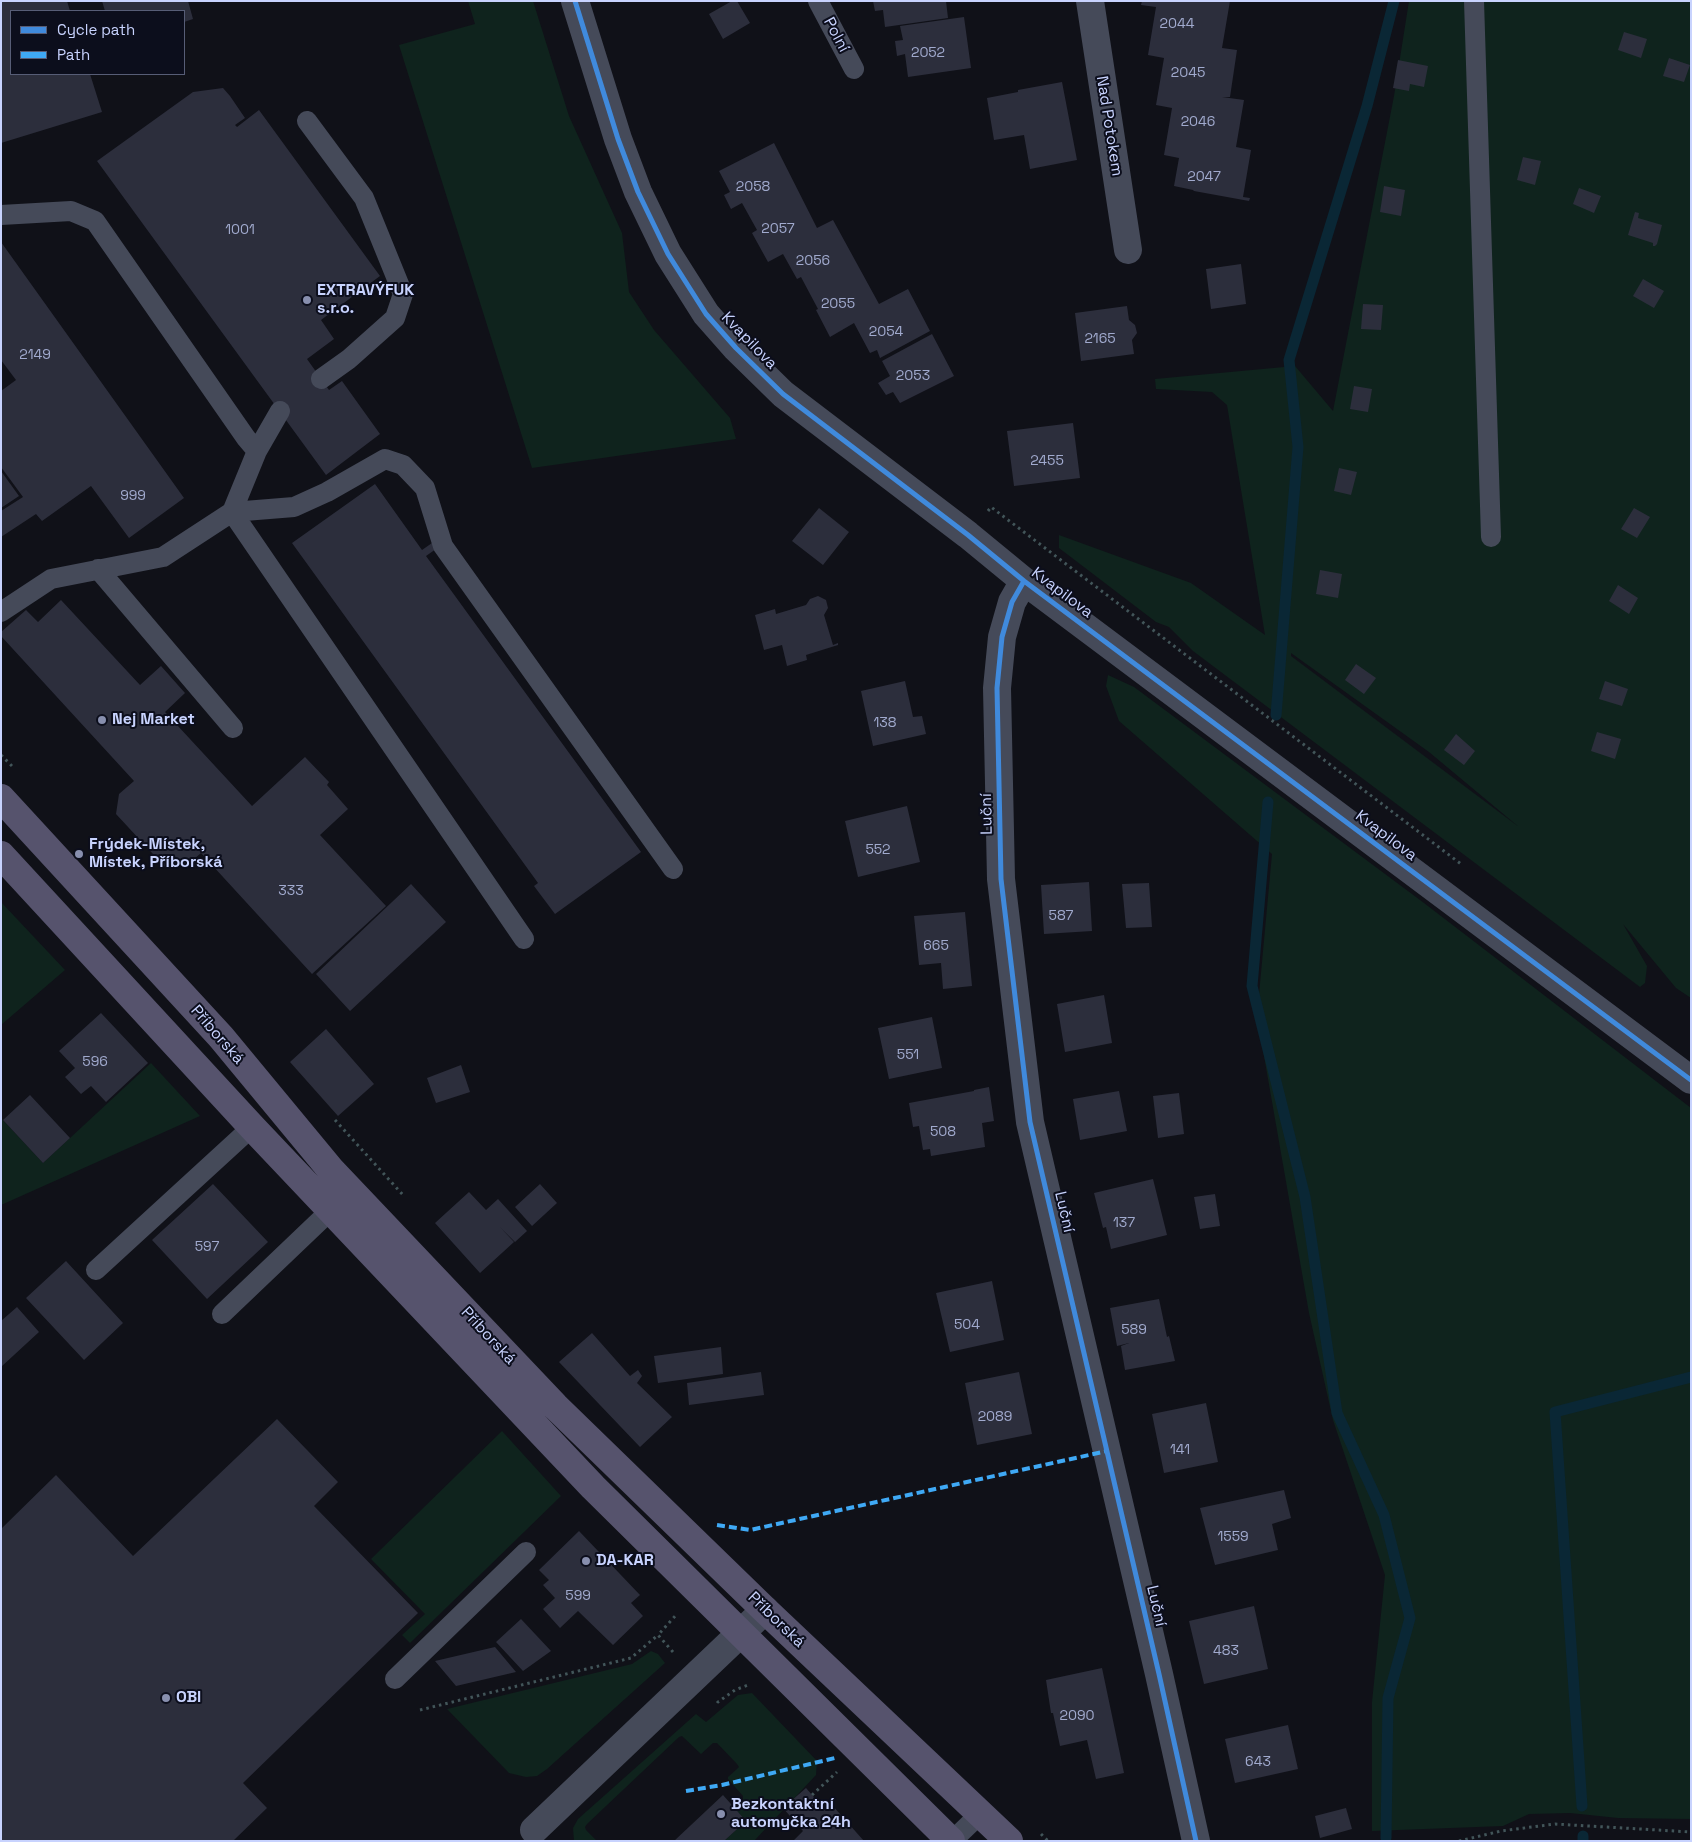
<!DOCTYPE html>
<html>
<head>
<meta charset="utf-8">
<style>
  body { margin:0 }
  #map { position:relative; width:1692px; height:1842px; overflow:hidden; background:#101118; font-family:"Space Grotesk",sans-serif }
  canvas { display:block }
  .frame { position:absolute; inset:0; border:2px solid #c8d3fe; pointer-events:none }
  .legend { position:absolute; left:10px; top:10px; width:175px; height:65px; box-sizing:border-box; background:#0c0e1c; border:1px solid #575d76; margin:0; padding:6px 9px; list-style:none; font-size:15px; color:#c8d3fe }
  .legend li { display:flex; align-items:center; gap:10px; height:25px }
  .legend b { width:25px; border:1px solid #575d76 }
</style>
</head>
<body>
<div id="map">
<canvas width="1692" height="1842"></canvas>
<div class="frame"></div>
<ul class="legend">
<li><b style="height:6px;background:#408adc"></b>Cycle path</li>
<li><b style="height:6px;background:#3fa9f5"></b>Path</li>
</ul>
</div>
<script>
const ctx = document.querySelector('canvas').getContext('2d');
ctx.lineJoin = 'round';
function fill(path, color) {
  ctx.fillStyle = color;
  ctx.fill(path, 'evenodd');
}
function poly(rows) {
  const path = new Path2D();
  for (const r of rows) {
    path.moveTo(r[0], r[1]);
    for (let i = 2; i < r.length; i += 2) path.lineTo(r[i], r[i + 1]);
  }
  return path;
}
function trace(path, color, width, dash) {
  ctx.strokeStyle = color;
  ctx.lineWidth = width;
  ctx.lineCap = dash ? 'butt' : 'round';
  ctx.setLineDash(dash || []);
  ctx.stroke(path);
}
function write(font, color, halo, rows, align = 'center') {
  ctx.font = font + ' "Space Grotesk",sans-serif';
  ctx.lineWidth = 4;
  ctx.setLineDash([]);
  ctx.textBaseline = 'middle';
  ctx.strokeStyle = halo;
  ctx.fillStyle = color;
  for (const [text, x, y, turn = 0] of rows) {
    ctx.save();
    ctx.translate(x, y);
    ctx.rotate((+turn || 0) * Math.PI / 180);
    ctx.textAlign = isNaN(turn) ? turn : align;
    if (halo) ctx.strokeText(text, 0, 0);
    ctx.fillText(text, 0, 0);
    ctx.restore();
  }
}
const green = poly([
  [468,1,533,1,569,116,622,233,629,292,654,330,730,418,736,439,532,468,399,45,475,24],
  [1409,1,1691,1,1691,998,1676,988,1623,924,1647,966,1645,983,1640,987,1193,651,1169,627,1156,622,1059,548,1059,535,1191,583,1265,635,1227,405,1212,392,1156,389,1155,379,1295,366,1333,411,1394,96],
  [1291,653,1429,752,1519,827,1291,656],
  [1108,675,1134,687,1424,903,1691,1108,1691,1819,1618,1818,1570,1813,1529,1814,1503,1826,1372,1831,1372,1702,1385,1575,1333,1420,1309,1313,1257,1016,1272,854,1119,721,1106,686],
  [1,902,65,970,1,1025],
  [151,1063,200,1116,1,1205,1,1118,43,1163],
  [502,1431,561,1496,410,1643,402,1635,425,1614,371,1559],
  [651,1651,658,1654,665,1663,547,1769,537,1776,526,1777,509,1773,447,1709,632,1664],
  [752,1693,817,1761,816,1775,754,1841,724,1841,746,1821,734,1808,743,1801,743,1796,728,1779,728,1777,737,1769,739,1767,737,1764,717,1743,713,1743,701,1754,682,1736,679,1737,587,1824,585,1827,586,1830,597,1841,574,1841,573,1828,578,1819,696,1714,706,1722,738,1695]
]);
const stream = poly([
  [1276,715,1298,447,1289,360,1367,106,1394,1],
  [1268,802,1252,986,1305,1197,1337,1413,1384,1515,1410,1618,1388,1698,1386,1838],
  [1582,1806,1555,1412,1691,1377],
  [1583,1836,1583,1841]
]);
const building = poly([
  [1,1,67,1,70,11,11,11,11,74,90,74,102,112,1,143],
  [102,1,188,1,193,19,184,22,184,11,105,11],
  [732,1,737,1,750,23,723,39,709,14],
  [873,1,946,1,948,18,885,27,883,10,875,11],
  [1142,1,1230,1,1222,48,1237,50,1230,97,1222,97,1244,100,1236,147,1251,150,1243,197,1250,198,1249,201,1194,191,1193,190,1174,186,1179,158,1164,155,1172,108,1156,105,1164,58,1148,55,1156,7,1141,5],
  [964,17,971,68,908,77,905,54,897,56,895,41,903,40,900,26],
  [1624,32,1647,39,1641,58,1618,50],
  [1669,58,1690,65,1684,82,1663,76],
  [1398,60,1428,66,1424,87,1410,84,1409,91,1393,88],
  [1062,82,1077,160,1030,169,1024,135,994,140,987,98,1018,92,1018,90],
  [223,88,230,96,245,118,235,125,237,127,259,110,380,276,321,320,334,339,307,359,329,390,342,381,380,434,326,475,97,161,193,92],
  [774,143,817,228,833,220,879,304,908,289,930,331,880,358,877,350,870,353,854,323,830,337,816,310,818,309,801,277,797,279,783,254,768,262,752,233,757,230,742,203,731,209,724,195,730,192,719,171],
  [1523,157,1541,161,1535,185,1517,180],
  [1384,186,1405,190,1401,216,1380,212],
  [1579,188,1601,196,1594,213,1573,204],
  [1635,212,1639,213,1638,218,1662,225,1657,244,1655,246,1653,246,1653,243,1628,235],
  [1,242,184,498,129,538,91,486,42,521,36,514,1,537,1,511,23,497,1,467,1,391,16,380,1,360],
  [1241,264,1246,304,1211,309,1206,269],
  [1643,279,1664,291,1654,308,1633,296],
  [1363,304,1383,305,1381,330,1361,329],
  [1127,306,1129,320,1135,325,1137,333,1132,340,1134,354,1081,361,1075,313],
  [932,334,954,376,900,403,893,392,886,395,878,383,890,376,882,361],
  [1354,386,1372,389,1368,412,1350,409],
  [1073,423,1080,478,1014,486,1007,431],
  [1339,468,1357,472,1351,495,1334,491],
  [1,471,19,496,1,508],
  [375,484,422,550,432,543,436,549,426,556,641,852,555,914,534,886,538,883,292,543],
  [819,508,849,532,823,565,792,541],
  [1634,508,1650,517,1637,538,1621,529],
  [1320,570,1342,574,1338,598,1316,594],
  [1618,585,1638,598,1629,614,1609,601],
  [818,596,826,600,828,608,824,615,833,645,838,643,838,645,806,655,807,660,787,666,782,645,764,650,755,615,775,609,776,614,806,605,810,599],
  [61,600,140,685,161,666,185,693,165,712,252,806,305,757,329,782,327,785,348,809,320,835,386,906,312,974,201,853,185,867,165,867,116,814,119,794,134,781,1,636,1,632,26,610,38,622],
  [1356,664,1376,678,1364,694,1345,680],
  [905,681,913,717,922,716,926,734,873,746,861,691],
  [1605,681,1628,689,1622,706,1599,699],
  [1597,732,1621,739,1615,759,1591,751],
  [1456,734,1475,751,1464,765,1444,750],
  [907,806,920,862,858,877,845,821],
  [1089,882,1092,931,1044,934,1041,885],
  [1149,883,1152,927,1126,928,1122,884],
  [411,884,446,922,350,1011,316,974],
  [965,912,972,986,943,989,941,963,919,965,914,916],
  [1104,995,1112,1043,1065,1052,1057,1004],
  [101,1013,148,1063,106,1102,91,1086,81,1094,65,1077,75,1068,59,1051],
  [932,1017,942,1068,889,1079,878,1028],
  [326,1029,374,1084,338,1116,290,1062],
  [461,1065,470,1092,436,1103,427,1078],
  [989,1087,994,1121,982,1123,985,1147,931,1156,930,1149,923,1150,919,1126,913,1127,909,1103,974,1091,974,1090],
  [1119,1091,1127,1131,1080,1140,1073,1099],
  [1179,1093,1184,1134,1158,1138,1153,1096],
  [30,1095,70,1138,43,1163,3,1120],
  [1153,1179,1167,1235,1111,1249,1106,1227,1103,1228,1094,1193],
  [213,1184,268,1242,207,1299,152,1240],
  [540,1184,557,1203,532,1226,515,1207],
  [469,1192,486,1210,498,1199,527,1231,515,1242,500,1227,514,1242,480,1273,435,1223],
  [1215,1194,1220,1226,1200,1229,1194,1197],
  [66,1261,123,1323,84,1360,26,1298],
  [992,1281,1004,1340,950,1352,936,1293],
  [1159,1299,1167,1337,1169,1336,1175,1361,1125,1370,1121,1346,1129,1343,1117,1346,1110,1308],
  [17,1307,39,1332,1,1367,1,1321],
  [592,1333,630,1376,638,1370,642,1376,637,1383,672,1417,640,1447,559,1362],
  [721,1347,723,1374,658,1383,654,1356],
  [761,1372,764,1395,689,1405,687,1383],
  [1019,1372,1032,1434,977,1445,965,1383],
  [1206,1403,1218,1462,1164,1473,1152,1414],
  [277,1419,338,1482,314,1506,418,1613,243,1783,267,1808,233,1841,1,1841,1,1529,56,1475,133,1556],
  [1284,1490,1291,1518,1272,1524,1278,1550,1215,1565,1200,1508],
  [579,1531,640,1595,631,1603,643,1616,613,1645,578,1611,560,1628,543,1609,555,1598,543,1585,549,1580,539,1570],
  [1254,1606,1268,1669,1204,1684,1189,1621],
  [521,1619,551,1651,523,1671,496,1642],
  [495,1647,516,1672,456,1686,435,1661],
  [1102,1668,1124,1773,1096,1779,1087,1740,1060,1746,1053,1713,1051,1713,1046,1680],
  [1288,1725,1298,1769,1235,1783,1225,1739],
  [806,1788,826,1811,832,1805,864,1841,793,1841,803,1831,783,1808],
  [723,1795,746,1821,724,1841,674,1841],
  [1346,1808,1352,1829,1320,1838,1315,1816]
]);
const path = poly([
  [988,511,991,507,1461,864],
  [1,755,14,768],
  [335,1120,403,1195],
  [673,1652,658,1635,677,1614],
  [717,1701,718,1702,735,1690,748,1685],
  [420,1710,631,1658,658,1635],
  [812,1795,837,1772],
  [1041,1834,1048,1841],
  [1459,1841,1501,1831,1555,1824,1691,1832]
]);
const service = poly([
  [818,1,854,69],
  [1474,1,1491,537],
  [307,121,364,198,403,294,395,318,349,359,321,379],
  [1,215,71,211,95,221,246,438,257,451],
  [98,569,233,728],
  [1,612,51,579,163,557,232,512,257,451,280,411],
  [524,939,232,512,294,507,327,492,385,459,403,465,425,488,443,546,673,869],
  [96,1270,252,1127],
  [222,1314,331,1210],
  [395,1679,526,1552],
  [952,1841,980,1814]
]);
const minor = poly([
  [575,1,618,139,638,192,668,254,706,314,736,348,783,394,968,535,1024,581,1691,1080],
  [1090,1,1128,250],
  [1024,581,1012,602,1002,637,997,688,1001,879,1030,1122,1159,1674,1196,1841],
  [534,1830,765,1610]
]);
const primary = poly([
  [1,798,221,1037,331,1170,555,1406,765,1610,1009,1841],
  [1,855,252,1127,593,1487,951,1841]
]);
const quiet = poly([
  [717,1525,750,1530,1107,1451],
  [686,1791,722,1785,835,1758]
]);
const cycleway = poly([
  [575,1,618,139,638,192,668,254,706,314,736,348,783,394,968,535,1024,581,1691,1080],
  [1024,581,1012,602,1002,637,997,688,1001,879,1030,1122,1159,1674,1196,1841]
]);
const markers = [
  [307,300,5,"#888fae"],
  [102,720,5,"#888fae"],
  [79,854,5,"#888fae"],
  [586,1561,5,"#888fae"],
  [166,1698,5,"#888fae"],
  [721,1814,5,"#888fae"]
];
const numberNames = [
  ["2044",1177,24],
  ["2052",928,53],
  ["2045",1188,73],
  ["2046",1198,122],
  ["2047",1204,177],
  ["2058",753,187],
  ["2057",778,229],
  ["1001",240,230],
  ["2056",813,261],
  ["2055",838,304],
  ["2054",886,332],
  ["2165",1100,339],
  ["2149",35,355],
  ["2053",913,376],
  ["2455",1047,461],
  ["999",133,496],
  ["138",885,723],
  ["552",878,850],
  ["333",291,891],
  ["587",1061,916],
  ["665",936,946],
  ["551",908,1055],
  ["596",95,1062],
  ["508",943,1132],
  ["137",1124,1223],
  ["597",207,1247],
  ["504",967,1325],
  ["589",1134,1330],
  ["2089",995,1417],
  ["141",1180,1450],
  ["1559",1233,1537],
  ["599",578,1596],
  ["483",1226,1651],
  ["2090",1077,1716],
  ["643",1258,1762]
];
const streetNames = [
  ["Polní",836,35,62],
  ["Nad Potokem",1109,126,81],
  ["Kvapilova",749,341,46],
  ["Kvapilova",1062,593,37],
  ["Luční",987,814,-91],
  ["Kvapilova",1386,836,37],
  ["Příborská",217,1035,49],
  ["Luční",1064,1212,77],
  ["Příborská",488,1336,47],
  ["Luční",1156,1606,77],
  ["Příborská",776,1620,44]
];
const poiNames = [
  ["EXTRAVÝFUK",317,291],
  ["s.r.o.",317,309],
  ["Nej Market",112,720],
  ["Frýdek-Místek,",89,845],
  ["Místek, Příborská",89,863],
  ["DA-KAR",596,1561],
  ["OBI",176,1698],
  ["Bezkontaktní",731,1805],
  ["automyčka 24h",731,1823]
];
fill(green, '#0f231d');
trace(stream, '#0a2735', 11);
fill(building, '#2c2e3c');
trace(path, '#425559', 3, [2.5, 4]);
trace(service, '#454a59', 20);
trace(minor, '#454a59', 28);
trace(primary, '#56536d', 28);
trace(quiet, '#3fa9f5', 4, [8, 4]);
trace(cycleway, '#408adc', 5);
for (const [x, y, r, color] of markers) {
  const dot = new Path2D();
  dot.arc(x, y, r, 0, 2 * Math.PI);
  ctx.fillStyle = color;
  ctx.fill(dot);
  trace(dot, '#0c0e1c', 2);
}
write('14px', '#a1aace', null, numberNames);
write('16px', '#c8d3fe', '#0c0e1c', streetNames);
write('bold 16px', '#c8d3fe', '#0c0e1c', poiNames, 'left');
</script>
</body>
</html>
